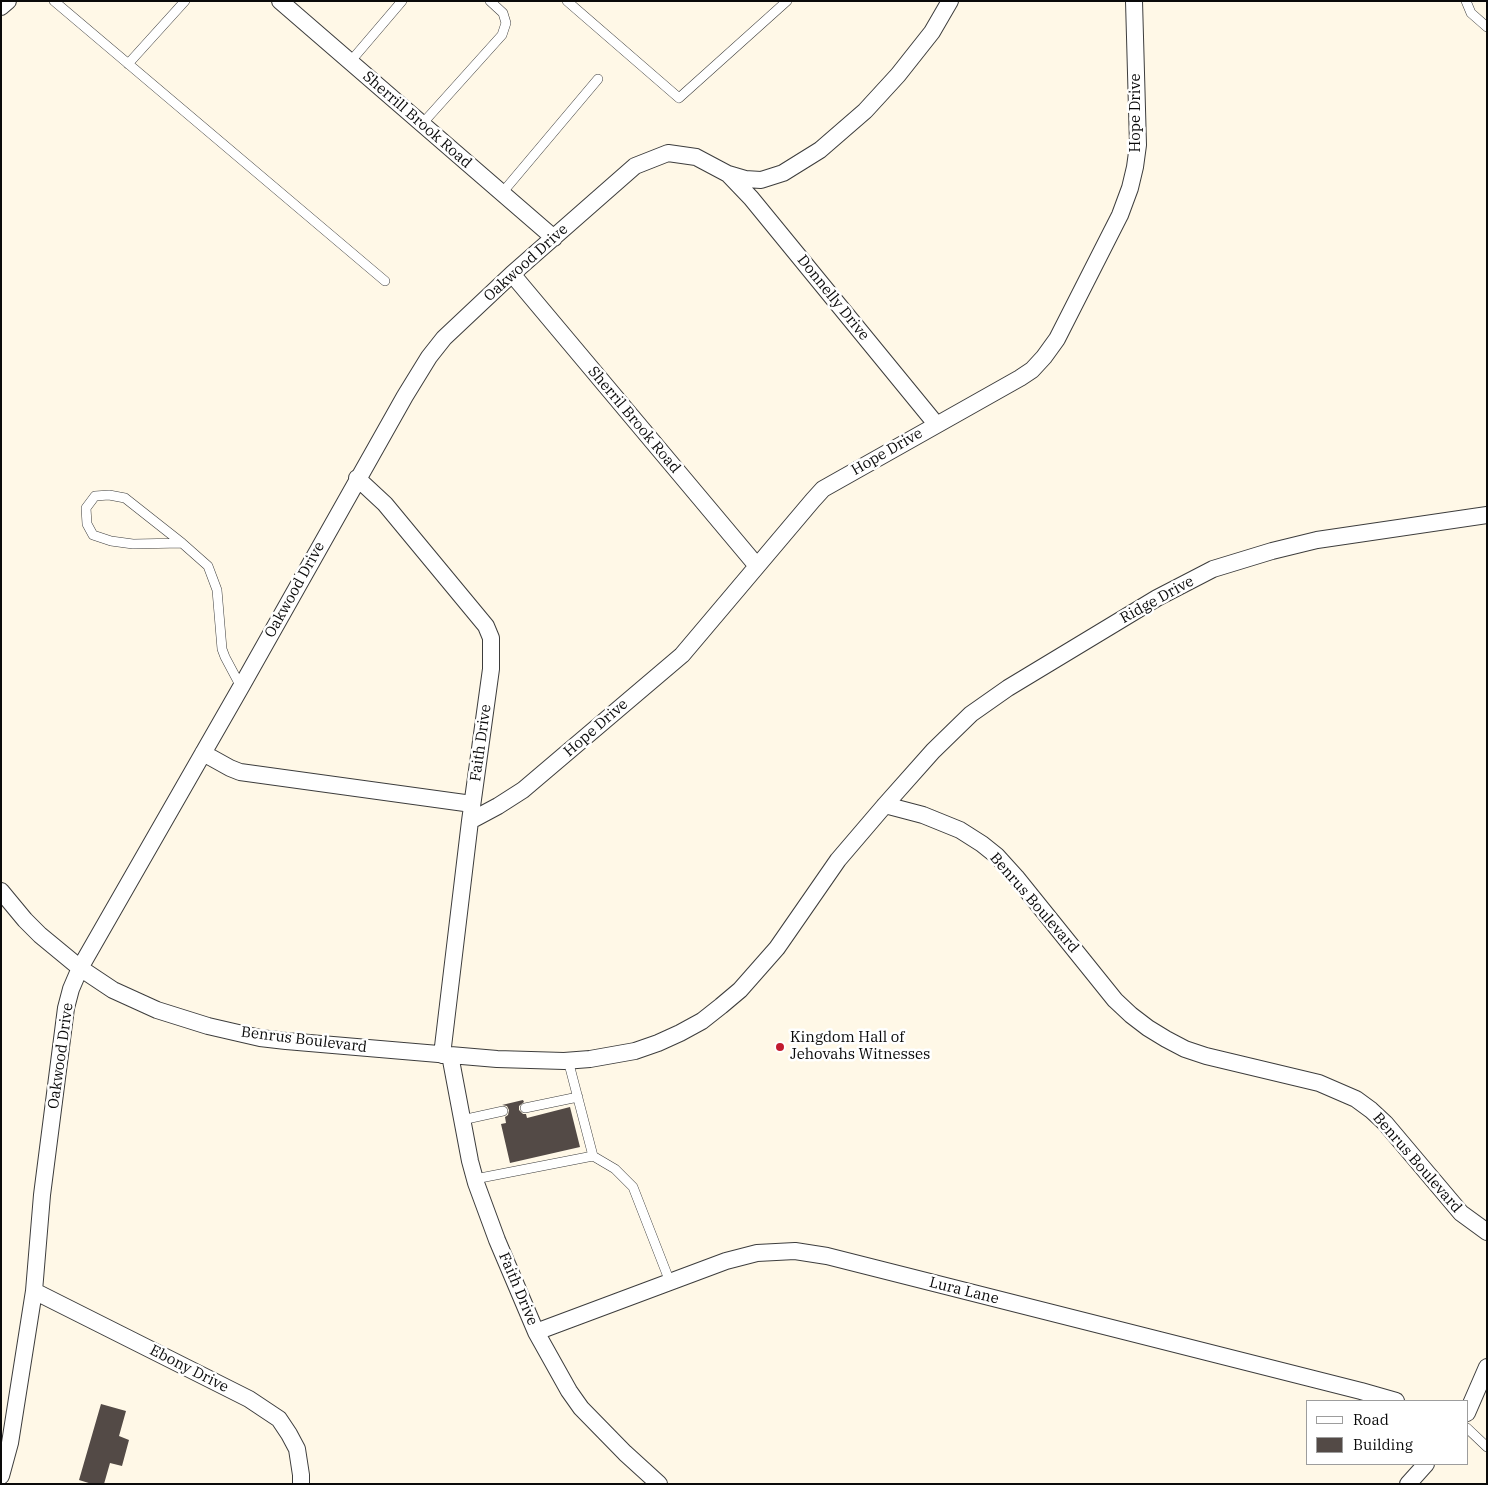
<!DOCTYPE html>
<html>
<head>
<meta charset="utf-8">
<style>
  body { margin:0 }
  #map { position:relative; width:1488px; height:1485px; overflow:hidden; background:#fff8e7; font-family:"IBM Plex Serif",serif }
  canvas { display:block }
  .frame { position:absolute; inset:0; border:2px solid #0a0a0a; pointer-events:none }
  .legend { position:absolute; left:1306px; top:1400px; width:162px; height:65px; box-sizing:border-box; background:#fff; border:1px solid #9d9d9d; margin:0; padding:6px 9px; list-style:none; font-size:15px; color:#0a0a0a }
  .legend li { display:flex; align-items:center; gap:10px; height:25px }
  .legend b { width:25px; border:1px solid #9d9d9d }
</style>
</head>
<body>
<div id="map">
<canvas width="1488" height="1485"></canvas>
<div class="frame"></div>
<ul class="legend">
<li><b style="height:6px;background:#fff"></b>Road</li>
<li><b style="height:14px;background:#534a46"></b>Building</li>
</ul>
</div>
<script>
const ctx = document.querySelector('canvas').getContext('2d');
ctx.lineJoin = 'round';
function fill(path, color) {
  ctx.fillStyle = color;
  ctx.fill(path, 'evenodd');
}
function poly(rows) {
  const path = new Path2D();
  for (const r of rows) {
    path.moveTo(r[0], r[1]);
    for (let i = 2; i < r.length; i += 2) path.lineTo(r[i], r[i + 1]);
  }
  return path;
}
function trace(path, color, width, dash) {
  ctx.strokeStyle = color;
  ctx.lineWidth = width;
  ctx.lineCap = dash ? 'butt' : 'round';
  ctx.setLineDash(dash || []);
  ctx.stroke(path);
}
function write(font, color, halo, rows, align = 'center') {
  ctx.font = font + ' "IBM Plex Serif",serif';
  ctx.lineWidth = 5;
  ctx.setLineDash([]);
  ctx.textBaseline = 'middle';
  ctx.strokeStyle = halo;
  ctx.fillStyle = color;
  for (const [text, x, y, turn = 0] of rows) {
    ctx.save();
    ctx.translate(x, y);
    ctx.rotate((+turn || 0) * Math.PI / 180);
    ctx.textAlign = isNaN(turn) ? turn : align;
    if (halo) ctx.strokeText(text, 0, 0);
    ctx.fillText(text, 0, 0);
    ctx.restore();
  }
}
const building = poly([
  [523,1100,524,1102,519,1106,519,1110,523,1114,526,1114,527,1118,570,1107,580,1147,510,1163,501,1124,506,1123,505,1117,508,1115,509,1110,507,1106,502,1105],
  [101,1404,126,1411,119,1436,129,1440,122,1466,110,1463,104,1484,92,1484,79,1480]
]);
const lane = poly([
  [54,1,385,281],
  [567,1,679,98,787,1],
  [1466,1,1471,13,1487,27],
  [350,62,402,1],
  [128,64,185,1],
  [422,124,502,35,506,23,503,13,490,1],
  [502,193,598,79],
  [182,543,125,498,109,495,95,496,86,508,87,524,93,535,111,541,133,544,182,543,208,566,217,590,222,649,225,657,241,687],
  [568,1060,593,1156,615,1169,633,1187,670,1282],
  [525,1108,578,1097],
  [462,1120,503,1111],
  [475,1179,593,1156],
  [1467,1428,1487,1447]
]);
const street = poly([
  [280,1,554,238],
  [1,7,8,1],
  [728,174,751,198,936,424],
  [512,274,757,566],
  [357,478,385,504,486,626,491,638,491,669,470,821,442,1055],
  [203,753,230,768,240,772,472,804],
  [885,805,923,815,960,830,982,844,997,856,1016,877,1115,1000,1131,1015,1148,1028,1166,1039,1185,1049,1206,1056,1319,1083,1356,1099,1371,1110,1385,1123,1461,1213,1487,1232],
  [470,821,498,806,523,790,682,655,813,500,823,489,1020,378,1032,370,1044,357,1057,339,1120,215,1130,188,1135,167,1138,145,1134,1],
  [1,891,25,920,40,935,80,968,113,990,157,1010,208,1026,260,1038,286,1041,497,1059,564,1061,590,1059,635,1051,658,1043,680,1033,702,1021,721,1006,740,990,777,948,838,860,885,805,933,751,971,714,1008,688,1157,598,1213,569,1272,551,1317,540,1487,515],
  [450,1055,470,1161,476,1183,497,1240,536,1332,569,1391,581,1408,625,1453,659,1484],
  [34,1291,249,1399,279,1419,289,1434,297,1449,301,1475,301,1484],
  [536,1332,726,1261,757,1253,795,1251,827,1256,1361,1391,1396,1401],
  [1467,1413,1487,1367],
  [1,1476,10,1443,34,1291,42,1195,66,1008,71,989,80,968,241,687,405,396,429,357,444,338,512,274,635,166,668,153,696,157,728,174,745,179,761,180,783,173,820,150,865,111,898,75,932,32,950,1],
  [1408,1484,1426,1464]
]);
const markers = [
  [780,1047,5,"#c21a2e"]
];
const streetNames = [
  ["Hope Drive",1136,113,-90],
  ["Sherrill Brook Road",417,120,41],
  ["Oakwood Drive",526,263,-42],
  ["Donnelly Drive",833,298,51],
  ["Sherril Brook Road",634,420,50],
  ["Hope Drive",887,452,-30],
  ["Oakwood Drive",295,590,-61],
  ["Ridge Drive",1157,600,-29],
  ["Hope Drive",596,728,-41],
  ["Faith Drive",481,743,-82],
  ["Benrus Boulevard",1034,903,49],
  ["Benrus Boulevard",304,1040,7],
  ["Oakwood Drive",61,1056,-82],
  ["Benrus Boulevard",1417,1163,49],
  ["Faith Drive",518,1289,67],
  ["Lura Lane",964,1291,14],
  ["Ebony Drive",189,1369,27]
];
const poiNames = [
  ["Kingdom Hall of",790,1038],
  ["Jehovahs Witnesses",790,1055]
];
fill(building, '#534a46');
trace(lane, '#3d3d3d', 10);
trace(street, '#3d3d3d', 18);
trace(lane, '#fff', 9);
trace(street, '#fff', 16);
for (const [x, y, r, color] of markers) {
  const dot = new Path2D();
  dot.arc(x, y, r, 0, 2 * Math.PI);
  ctx.fillStyle = color;
  ctx.fill(dot);
  trace(dot, '#fff', 2);
}
write('15px', '#0a0a0a', '#fff', streetNames);
write('15px', '#0a0a0a', '#fff', poiNames, 'left');
</script>
</body>
</html>
